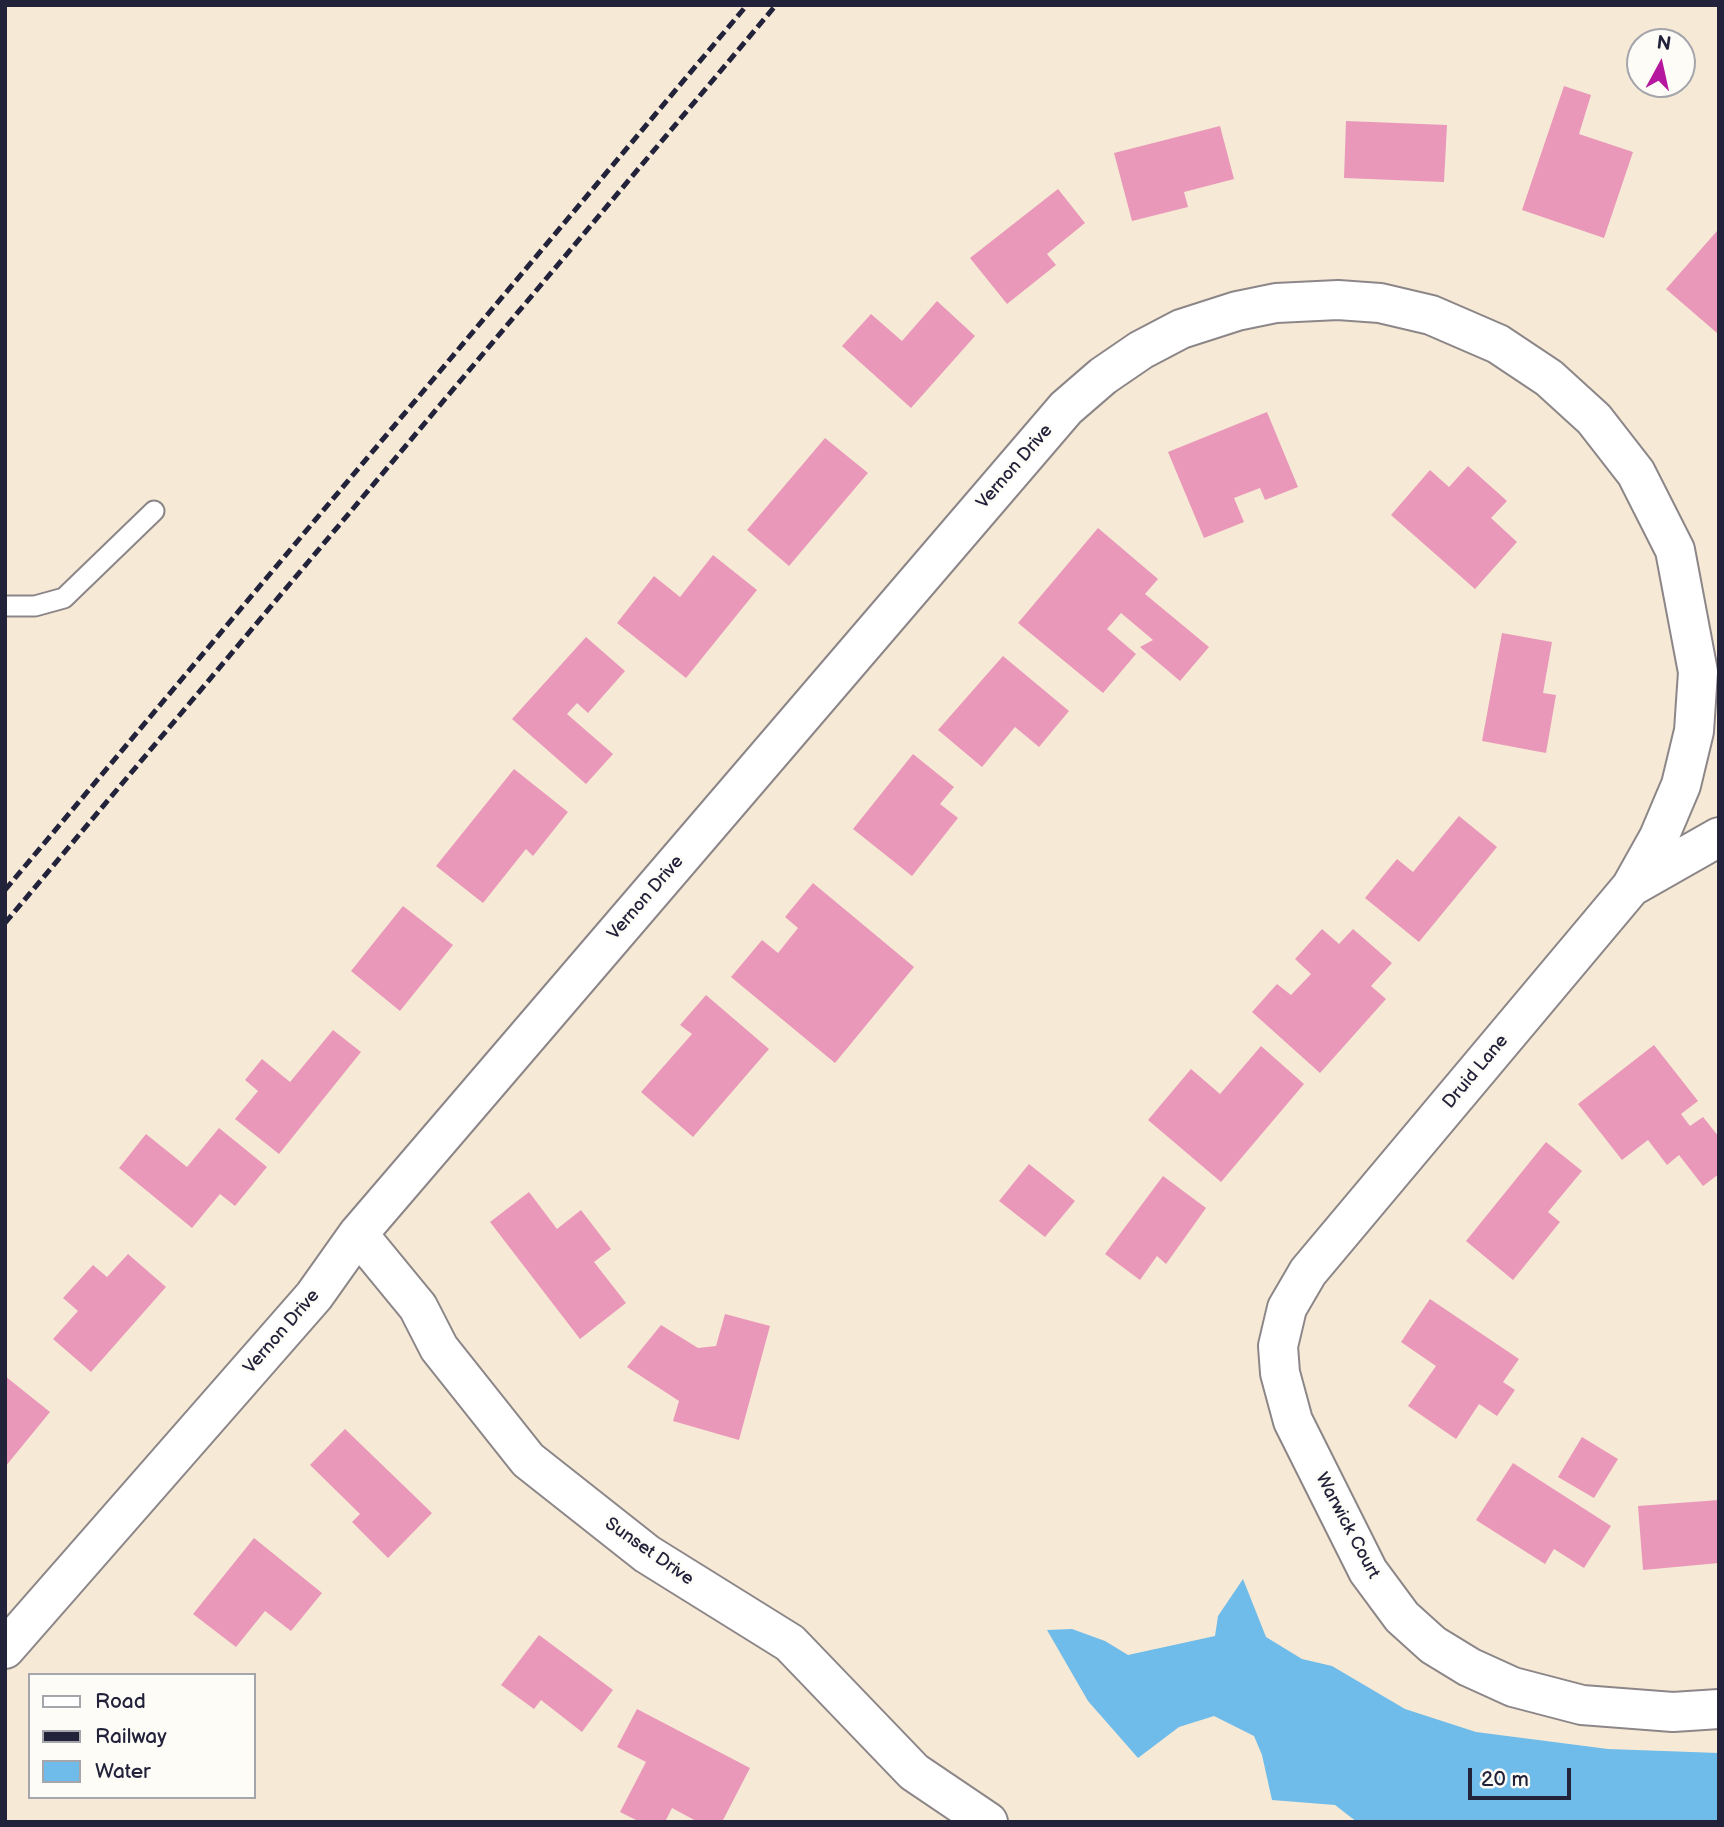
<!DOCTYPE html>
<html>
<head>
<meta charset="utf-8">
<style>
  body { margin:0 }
  #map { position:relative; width:1724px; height:1827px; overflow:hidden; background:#f6ead6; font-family:"Balsamiq Sans",sans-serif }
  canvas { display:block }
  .frame { position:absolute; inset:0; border:7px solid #22223b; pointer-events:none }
  .legend { position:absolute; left:28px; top:1673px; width:228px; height:126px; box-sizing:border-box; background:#fdfcf7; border:2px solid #a5a5ac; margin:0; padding:9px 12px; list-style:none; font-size:21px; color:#22223b }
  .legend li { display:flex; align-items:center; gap:14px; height:35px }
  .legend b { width:35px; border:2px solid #a5a5ac }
  .north { position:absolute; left:1626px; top:28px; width:70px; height:70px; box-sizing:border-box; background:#fdfcf7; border:2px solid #a5a5ac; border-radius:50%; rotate:8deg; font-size:19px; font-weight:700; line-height:28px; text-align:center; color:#22223b }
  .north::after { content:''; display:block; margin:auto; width:24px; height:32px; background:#b5179e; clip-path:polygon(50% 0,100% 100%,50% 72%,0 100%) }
  .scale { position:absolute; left:1468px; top:1768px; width:103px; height:32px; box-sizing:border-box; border:4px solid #22223b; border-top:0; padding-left:9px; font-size:21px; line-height:24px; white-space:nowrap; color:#22223b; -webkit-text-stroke:5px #fdfcf7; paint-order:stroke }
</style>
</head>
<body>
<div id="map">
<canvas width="1724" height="1827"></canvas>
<div class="frame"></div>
<ul class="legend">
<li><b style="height:9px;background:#fff"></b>Road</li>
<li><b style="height:9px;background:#22223b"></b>Railway</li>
<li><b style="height:19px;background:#6fbbe9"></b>Water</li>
</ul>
<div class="north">N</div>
<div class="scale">20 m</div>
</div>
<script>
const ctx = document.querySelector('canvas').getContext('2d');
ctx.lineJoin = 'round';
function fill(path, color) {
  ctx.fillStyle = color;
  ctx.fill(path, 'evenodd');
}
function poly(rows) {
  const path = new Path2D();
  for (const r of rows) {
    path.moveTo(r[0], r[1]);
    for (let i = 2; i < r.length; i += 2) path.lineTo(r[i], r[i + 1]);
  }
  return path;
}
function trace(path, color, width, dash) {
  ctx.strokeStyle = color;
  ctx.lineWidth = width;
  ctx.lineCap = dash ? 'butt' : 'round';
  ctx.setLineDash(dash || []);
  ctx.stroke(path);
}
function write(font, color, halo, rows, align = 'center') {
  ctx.font = font + ' "Balsamiq Sans",sans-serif';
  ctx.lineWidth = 5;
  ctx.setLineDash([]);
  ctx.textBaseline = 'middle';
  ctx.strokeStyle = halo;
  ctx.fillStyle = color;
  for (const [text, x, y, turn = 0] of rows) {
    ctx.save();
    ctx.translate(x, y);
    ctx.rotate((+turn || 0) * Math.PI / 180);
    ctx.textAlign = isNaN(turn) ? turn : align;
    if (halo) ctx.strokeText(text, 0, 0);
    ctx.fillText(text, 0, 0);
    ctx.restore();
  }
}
const water = poly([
  [1243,1579,1266,1637,1302,1659,1332,1666,1405,1709,1476,1732,1608,1749,1719,1753,1719,1822,1357,1822,1335,1805,1272,1800,1262,1755,1254,1736,1214,1716,1179,1727,1138,1758,1088,1701,1047,1630,1072,1629,1105,1641,1128,1655,1215,1636,1218,1616]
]);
const building = poly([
  [1564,86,1591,95,1579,134,1633,152,1604,238,1522,210],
  [1346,121,1447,125,1444,182,1344,178],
  [1220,126,1234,179,1184,192,1188,207,1132,221,1114,153],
  [1058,189,1085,223,1047,254,1056,265,1007,304,970,258],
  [1717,231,1719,331,1717,333,1666,289],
  [937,301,975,336,911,408,842,346,871,314,902,341],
  [1267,412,1298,487,1265,500,1260,488,1234,498,1244,522,1204,538,1168,452],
  [825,438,868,473,789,566,747,530],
  [1468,466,1507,501,1491,518,1517,542,1475,589,1391,515,1430,470,1449,487],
  [1098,528,1158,579,1145,594,1209,647,1180,681,1140,647,1153,640,1121,613,1107,629,1136,654,1103,693,1018,623],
  [713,555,757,590,686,678,617,623,654,576,680,597],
  [1502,633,1552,642,1543,693,1556,695,1546,753,1482,741],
  [586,637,625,671,588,713,577,703,567,714,613,754,586,784,512,719],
  [1003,656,1069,711,1039,747,1015,727,982,767,938,730],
  [913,754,954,787,940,804,958,818,912,876,853,829],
  [514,769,568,812,533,856,526,849,483,903,436,866],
  [1459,816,1497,847,1419,942,1365,898,1397,859,1413,872],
  [813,883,914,967,835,1063,731,977,762,940,778,953,798,928,785,917],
  [403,906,453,945,400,1011,351,971],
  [1322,929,1339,944,1353,929,1392,963,1371,986,1386,999,1320,1073,1252,1012,1277,984,1291,995,1311,974,1295,959],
  [706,995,769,1049,693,1137,641,1092,692,1034,680,1025],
  [333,1030,361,1052,279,1154,235,1119,258,1091,245,1080,262,1059,290,1082],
  [1654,1045,1698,1101,1681,1114,1690,1126,1703,1117,1719,1137,1719,1174,1703,1186,1679,1155,1667,1165,1648,1140,1622,1160,1578,1104],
  [1261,1046,1304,1084,1221,1182,1148,1120,1191,1069,1220,1094],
  [219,1128,267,1167,235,1206,220,1194,192,1228,119,1168,146,1134,187,1167],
  [1546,1142,1582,1171,1548,1212,1560,1222,1513,1280,1466,1241],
  [1029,1164,1075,1201,1045,1237,999,1201],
  [1163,1176,1206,1208,1166,1264,1157,1256,1140,1280,1105,1254],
  [529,1192,557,1229,581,1210,611,1249,594,1262,626,1303,580,1339,490,1222],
  [128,1254,166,1287,91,1372,53,1339,78,1311,63,1298,93,1265,107,1277],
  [1430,1299,1519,1359,1503,1382,1515,1390,1497,1416,1479,1404,1456,1439,1408,1406,1436,1366,1401,1342],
  [725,1314,770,1326,739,1440,673,1421,679,1401,627,1367,661,1325,698,1348,716,1346],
  [5,1376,50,1412,5,1467],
  [345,1429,432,1513,388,1558,352,1522,360,1514,310,1465],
  [1582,1437,1618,1459,1594,1498,1558,1477],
  [1513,1463,1611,1526,1584,1568,1554,1549,1545,1564,1476,1520],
  [1719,1500,1719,1563,1643,1570,1638,1506],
  [254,1538,322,1593,291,1631,265,1611,236,1647,193,1614],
  [539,1635,613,1690,582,1732,541,1700,534,1709,501,1685],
  [637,1709,750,1768,722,1822,698,1822,672,1808,665,1822,640,1822,620,1812,646,1762,617,1747]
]);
const service = poly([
  [5,606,35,606,64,598,154,511]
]);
const minor = poly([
  [1719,837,1631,887,1308,1272,1287,1308,1278,1346,1280,1373,1293,1421,1368,1571,1402,1617,1433,1645,1469,1667,1513,1687,1582,1705,1673,1712,1719,1709],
  [358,1234,418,1307,439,1348,528,1460,647,1554,790,1643,914,1772,988,1822],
  [5,1649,314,1296,358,1234,1066,408,1103,376,1141,350,1181,329,1237,311,1276,303,1338,300,1380,303,1431,315,1498,344,1549,378,1594,419,1636,473,1675,550,1698,672,1694,731,1681,785,1659,837,1631,887]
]);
const rail = poly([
  [5,890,747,5],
  [5,923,776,5]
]);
const streetNames = [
  ["Vernon Drive",1015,467,-49],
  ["Vernon Drive",646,898,-49],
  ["Druid Lane",1476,1072,-50],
  ["Vernon Drive",282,1332,-49],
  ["Warwick Court",1347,1526,62],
  ["Sunset Drive",649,1552,35]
];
fill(water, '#6fbbe9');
fill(building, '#e998ba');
trace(service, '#8c8688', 23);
trace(minor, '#8c8688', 42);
trace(service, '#fff', 19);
trace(minor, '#fff', 38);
trace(rail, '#22223b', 5, [10, 5]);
write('18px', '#22223b', '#fdfcf7', streetNames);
</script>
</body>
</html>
